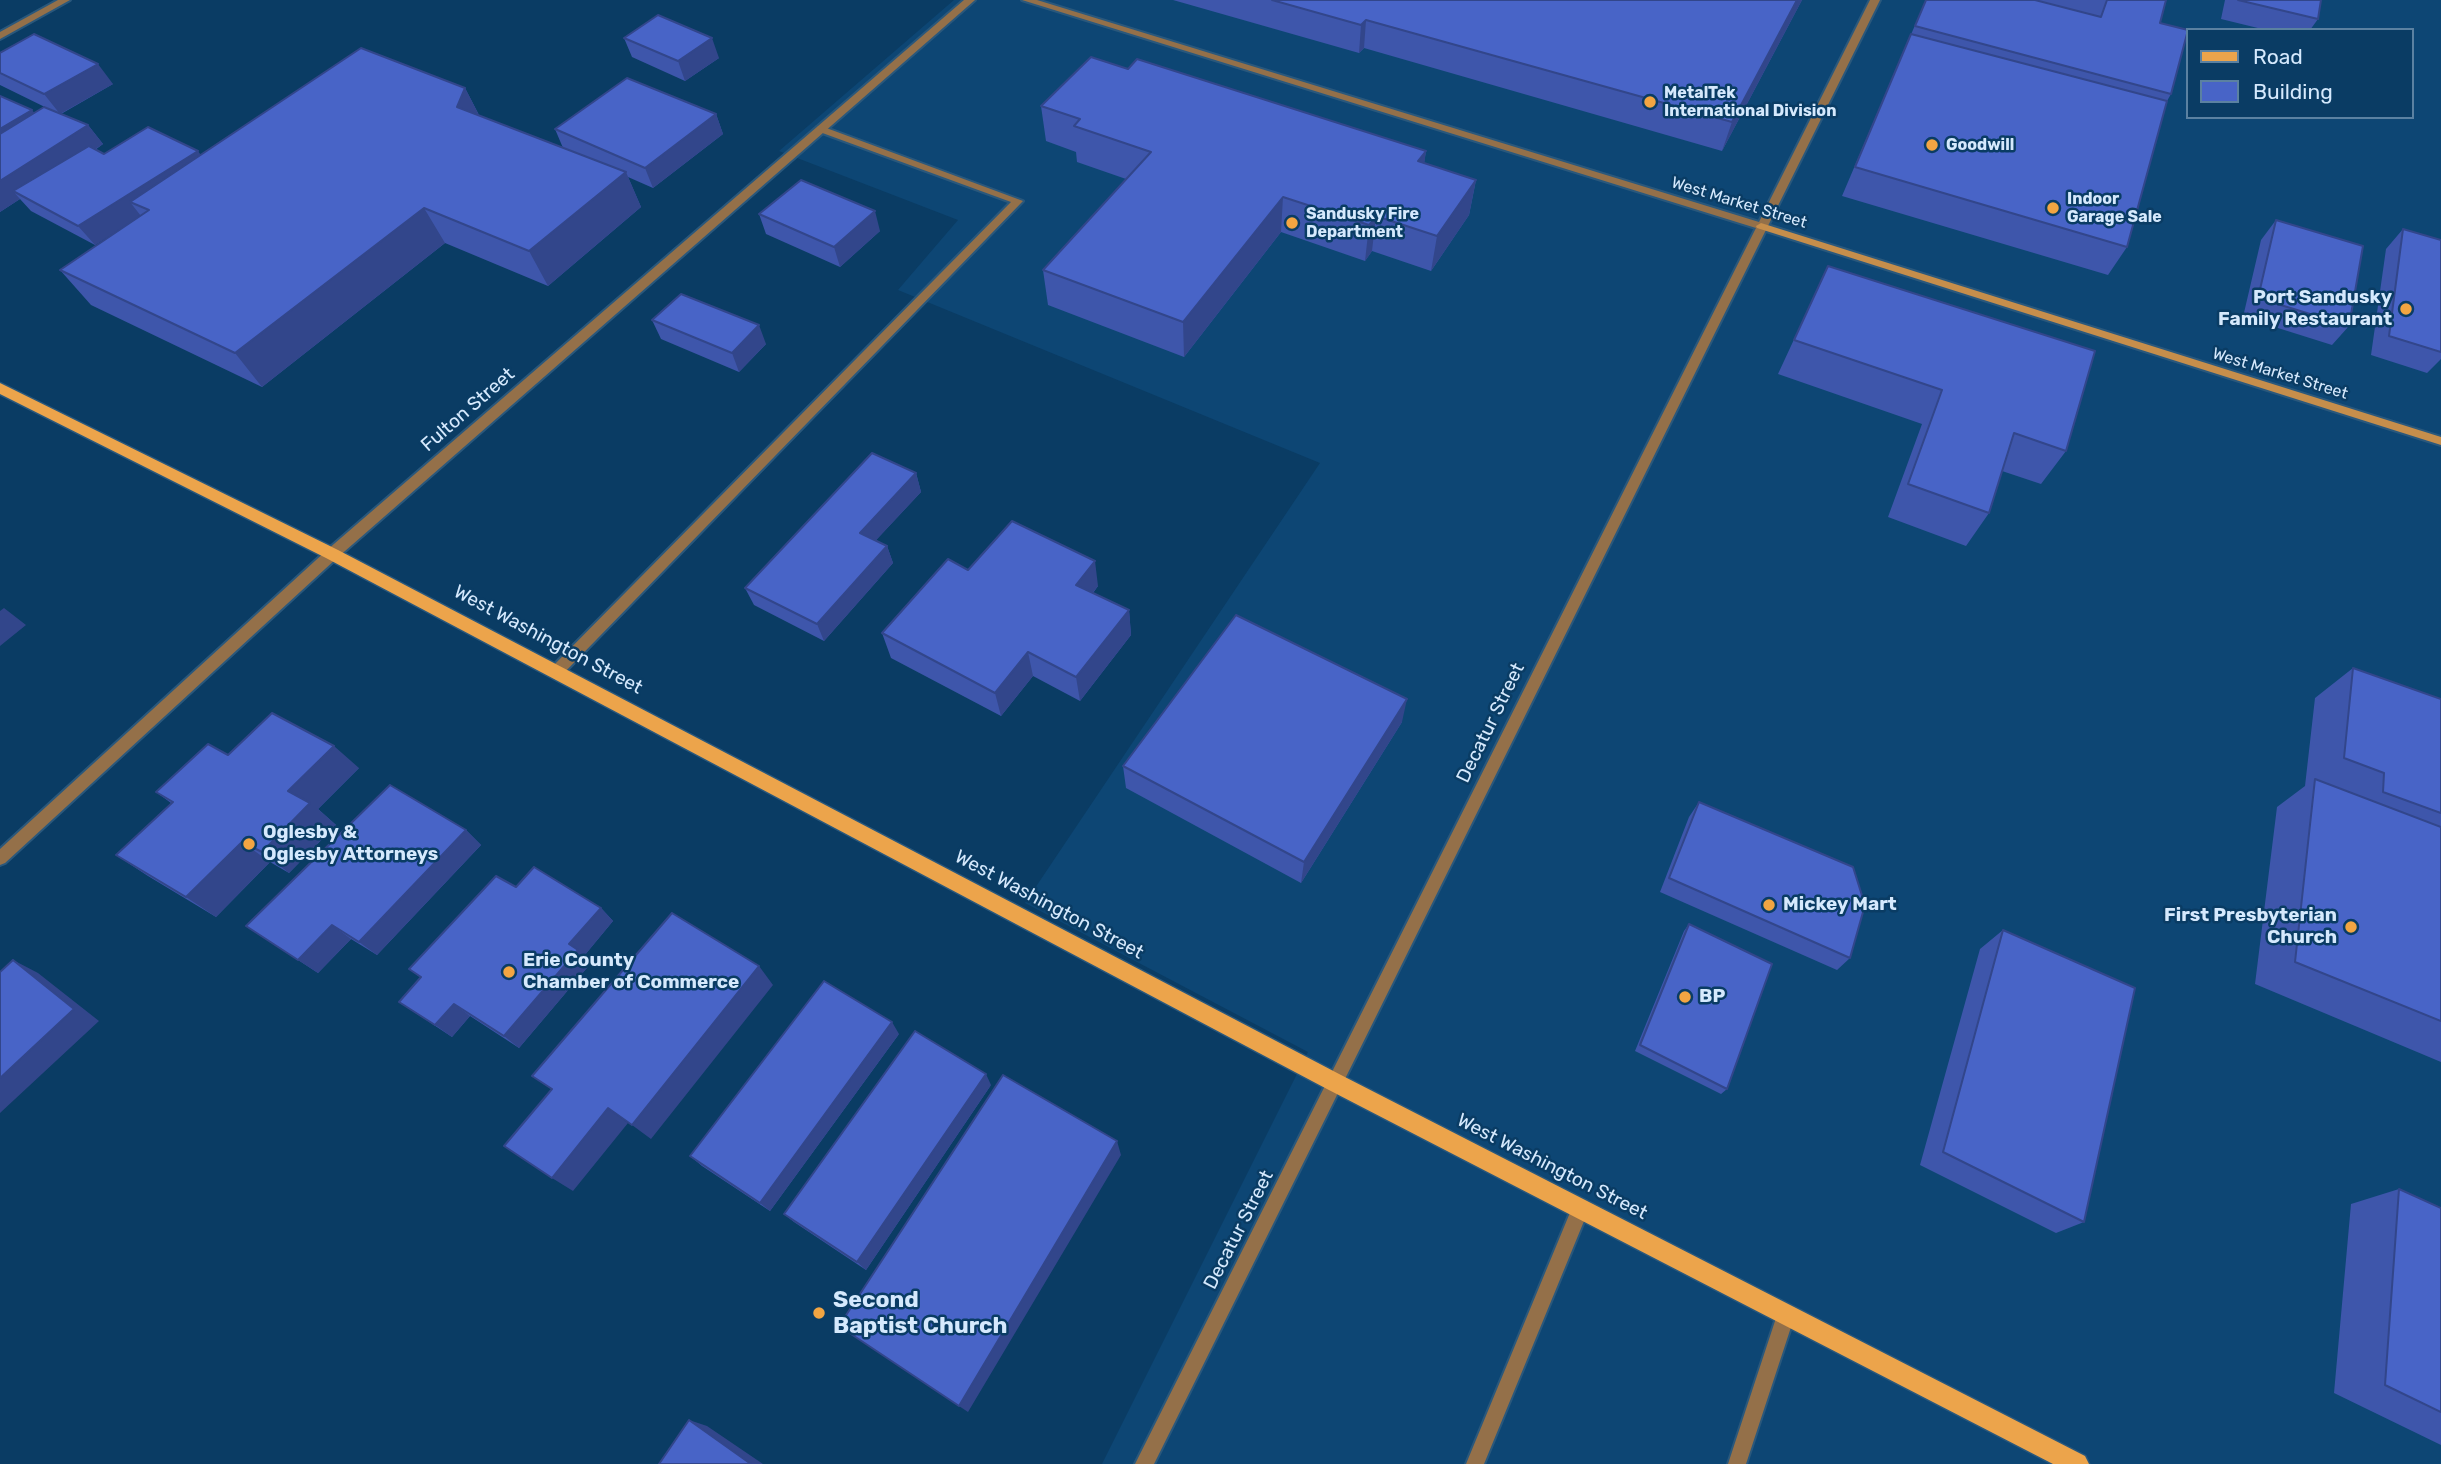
<!DOCTYPE html>
<html>
<head>
<meta charset="utf-8">
<style>
  body { margin:0 }
  #map { position:relative; width:2441px; height:1464px; overflow:hidden; background:#0a3c64; font-family:Rubik,sans-serif }
  canvas { display:block }
  .legend { position:absolute; left:2186px; top:28px; width:228px; height:91px; box-sizing:border-box; background:#0a3c64; border:2px solid #5b81a1; margin:0; padding:9px 12px; list-style:none; font-size:21px; color:#d5e9fd }
  .legend li { display:flex; align-items:center; gap:14px; height:35px }
  .legend b { width:35px; border:2px solid #5b81a1 }
</style>
</head>
<body>
<div id="map">
<canvas width="2441" height="1464"></canvas>
<ul class="legend">
<li><b style="height:9px;background:#eca44b"></b>Road</li>
<li><b style="height:19px;background:#4864c7"></b>Building</li>
</ul>
</div>
<script>
const ctx = document.querySelector('canvas').getContext('2d');
ctx.lineJoin = 'round';
function fill(path, color) {
  ctx.fillStyle = color;
  ctx.fill(path, 'evenodd');
}
function poly(rows) {
  const path = new Path2D();
  for (const r of rows) {
    path.moveTo(r[0], r[1]);
    for (let i = 2; i < r.length; i += 2) path.lineTo(r[i], r[i + 1]);
  }
  return path;
}
function trace(path, color, width, dash) {
  ctx.strokeStyle = color;
  ctx.lineWidth = width;
  ctx.lineCap = dash ? 'butt' : 'round';
  ctx.setLineDash(dash || []);
  ctx.stroke(path);
}
function write(font, color, halo, rows, align = 'center') {
  ctx.font = font + ' Rubik,sans-serif';
  ctx.lineWidth = 5;
  ctx.setLineDash([]);
  ctx.textBaseline = 'middle';
  ctx.strokeStyle = halo;
  ctx.fillStyle = color;
  for (const [text, x, y, turn = 0] of rows) {
    ctx.save();
    ctx.translate(x, y);
    ctx.rotate((+turn || 0) * Math.PI / 180);
    ctx.textAlign = isNaN(turn) ? turn : align;
    if (halo) ctx.strokeText(text, 0, 0);
    ctx.fillText(text, 0, 0);
    ctx.restore();
  }
}
const built = poly([
  [954,0,2441,0,2441,1464,1102,1464,1308,1052,1025,903,1320,463,898,290,958,220,779,151],
  [2187,30,2411,30,2411,117,2187,117]
]);
const lane = poly([
  [821,126,1023,201,561,676,551,676,549,672,551,668,1011,202,817,131,817,127,821,126],
  [1580,1200,1586,1203,1589,1209,1484,1464,1466,1464,1574,1203,1580,1200],
  [1786,1306,1792,1309,1795,1315,1746,1464,1728,1464,1777,1315,1780,1309,1786,1306]
]);
const street = poly([
  [58,0,70,0,0,39,0,32,58,0],
  [964,0,975,0,337,558,5,863,0,865,0,849,327,550,964,0],
  [1022,0,1037,0,1759,222,1870,0,1880,0,1154,1464,1135,1464,1756,228,1022,0]
]);
const secondary = poly([
  [1761,223,2441,437,2441,445,1757,228,1756,226,1761,223]
]);
const primary = poly([
  [0,383,338,550,1341,1075,2085,1456,2089,1464,2053,1464,1327,1089,326,558,0,394,0,383]
]);
const wall = poly([
  [1173,0,1802,0,1722,151,1364,48,1359,53],
  [1926,0,2166,0,2160,23,2171,94,2167,101,2127,247,2108,275,1842,196,1899,62],
  [2225,0,2321,0,2318,19,2310,30,2266,30,2221,19],
  [624,38,719,58,685,81,632,57],
  [0,53,113,84,61,114,88,125,103,144,95,150,104,154,200,155,465,88,479,115,563,148,555,129,716,114,723,134,653,188,628,177,641,207,548,286,445,243,262,387,91,305,60,270,123,227,95,245,31,211,20,199,0,212,0,96,35,113,53,111,0,85],
  [1128,69,1426,151,1424,163,1476,180,1469,215,1431,271,1372,251,1365,261,1281,232,1184,357,1048,305,1043,270,1126,179,1077,162,1076,152,1046,141,1041,106],
  [759,214,880,231,840,267,766,234],
  [2276,220,2349,326,2332,345,2243,317,2261,240],
  [2403,229,2441,240,2441,359,2427,373,2371,355,2386,249],
  [1828,266,2066,451,2041,484,2002,471,1989,513,1966,546,1888,517,1922,424,1778,374],
  [652,320,766,344,739,372,661,339],
  [916,473,921,492,876,540,887,546,893,563,824,641,754,605,745,588],
  [968,570,1098,586,1093,593,1129,610,1131,635,1080,701,1033,676,1001,716,891,658,882,633],
  [2353,668,2441,699,2441,1062,2255,984,2277,807,2305,786,2315,698],
  [1402,722,1301,883,1126,788,1123,766],
  [359,768,318,809,336,825,289,873,270,862,216,917,148,876,116,855,171,803,156,792],
  [1699,802,1850,958,1837,970,1660,892,1689,817],
  [466,830,481,845,377,955,351,939,318,973,246,926],
  [516,887,601,908,613,921,584,956,591,963,519,1048,470,1016,452,1037,399,1002,421,978,409,969],
  [1689,924,1727,1089,1721,1094,1635,1051,1684,931],
  [2003,930,2084,1222,2056,1233,1920,1165,1980,949],
  [899,1034,770,1211,702,1166,690,1156],
  [991,1085,866,1270,794,1222,784,1214],
  [2399,1189,2441,1208,2441,1445,2334,1393,2351,1204]
]);
const shadedWall = poly([
  [1797,0,1802,0,1722,151,1732,122],
  [1366,20,1364,48,1359,53,1361,25],
  [712,38,719,58,685,81,678,61],
  [98,64,113,84,60,114,44,94],
  [465,88,483,123,457,107],
  [32,110,48,130,0,142,0,129],
  [716,114,723,134,653,188,645,168],
  [88,125,103,144,24,196,13,191,20,199,0,212,0,181],
  [198,151,212,171,130,202,141,216,95,245,78,226],
  [1426,151,1421,186,1418,161],
  [626,172,641,207,548,286,529,251],
  [1476,180,1469,215,1431,271,1437,236],
  [1283,197,1281,232,1184,357,1183,322],
  [424,208,445,243,262,387,235,353],
  [875,211,880,231,840,267,834,247],
  [1376,216,1372,251,1365,261,1369,225],
  [759,325,766,344,739,372,732,353],
  [916,473,921,492,866,551,860,533],
  [887,546,893,563,824,641,817,624],
  [1095,561,1098,586,1079,610,1076,585],
  [4,608,26,625,0,646,0,611],
  [1129,610,1131,635,1080,701,1076,677],
  [1028,652,1033,676,1001,716,995,693],
  [1407,699,1402,722,1301,883,1304,862],
  [334,746,359,768,318,809,336,825,289,873,262,852,288,791],
  [466,830,481,845,377,955,359,942],
  [242,842,270,862,216,917,186,897],
  [601,908,613,921,584,956,591,963,519,1048,504,1036,569,944],
  [332,925,351,939,318,973,298,960],
  [13,960,38,973,99,1021,0,1113,0,1078],
  [759,966,773,985,651,1139,632,1125],
  [454,1004,470,1016,452,1037,435,1025],
  [892,1022,899,1034,770,1211,760,1203],
  [986,1074,991,1085,866,1270,857,1262],
  [608,1108,628,1123,573,1191,552,1178],
  [1117,1141,1121,1155,968,1412,959,1406],
  [689,1420,707,1426,763,1464,751,1464]
]);
const building = poly([
  [1272,0,1797,0,1732,122,1366,20,1361,25,1272,0],
  [1926,0,2035,0,2101,17,2107,0,2166,0,2160,23,2188,30,2171,94,1915,26,1926,0],
  [2238,0,2321,0,2318,19,2238,0],
  [658,15,712,38,678,61,624,38,658,15],
  [34,34,98,64,44,94,0,73,0,53,34,34],
  [1911,34,2167,101,2127,247,1855,167,1911,34],
  [361,48,465,88,457,107,626,172,529,251,424,208,235,353,60,270,149,210,130,202,361,48],
  [1091,57,1128,69,1137,59,1426,151,1418,161,1476,180,1437,236,1376,216,1369,225,1283,197,1183,322,1043,270,1151,152,1074,126,1080,119,1041,106,1091,57],
  [627,78,716,114,645,168,555,129,627,78],
  [0,96,32,110,0,129,0,96],
  [44,107,88,125,0,181,0,134,44,107],
  [148,127,198,151,78,226,13,191,89,146,104,154,148,127],
  [801,180,875,211,834,247,759,214,801,180],
  [2276,220,2363,246,2349,326,2258,298,2276,220],
  [2403,229,2441,240,2441,352,2389,336,2403,229],
  [1828,266,2095,351,2066,451,2014,433,1989,513,1908,484,1942,390,1794,340,1828,266],
  [681,294,759,325,732,353,652,320,681,294],
  [872,453,916,473,860,533,887,546,817,624,745,588,872,453],
  [1012,521,1095,561,1076,585,1129,610,1076,677,1028,652,995,693,882,633,948,559,968,570,1012,521],
  [1236,615,1407,699,1304,862,1123,766,1236,615],
  [2353,668,2441,699,2441,813,2383,792,2384,773,2344,758,2353,668],
  [272,713,334,746,288,791,310,803,262,852,242,842,186,897,116,855,173,802,156,792,208,744,228,755,272,713],
  [2315,779,2441,827,2441,1021,2295,962,2315,779],
  [390,785,466,830,359,942,332,925,298,960,246,926,390,785],
  [1699,802,1853,867,1865,905,1850,958,1669,878,1699,802],
  [534,867,601,908,569,944,578,950,504,1036,454,1004,435,1025,399,1002,421,977,409,969,496,876,516,887,534,867],
  [672,913,759,966,632,1125,608,1108,552,1178,504,1146,552,1089,532,1076,672,913],
  [1689,924,1772,964,1727,1089,1640,1045,1689,924],
  [2003,930,2135,988,2084,1222,1943,1152,2003,930],
  [13,960,74,1009,0,1078,0,972,13,960],
  [824,981,892,1022,760,1203,690,1156,824,981],
  [915,1031,986,1074,857,1262,784,1214,915,1031],
  [1003,1075,1117,1141,959,1406,839,1326,1003,1075],
  [2399,1189,2441,1208,2441,1412,2385,1385,2399,1189],
  [689,1420,751,1464,659,1464,689,1420]
]);
const markers = [
  [1650,102,7,"#f2a542"],
  [1932,145,7,"#f2a542"],
  [2053,208,7,"#f2a542"],
  [1292,223,7,"#f2a542"],
  [2406,309,7,"#f2a542"],
  [249,844,7,"#f2a542"],
  [1769,905,7,"#f2a542"],
  [2351,927,7,"#f2a542"],
  [509,972,7,"#f2a542"],
  [1685,997,7,"#f2a542"],
  [819,1313,7,"#f2a542"]
];
const farPoinames = [
  ["MetalTek",1664,93],
  ["International Division",1664,111],
  ["Goodwill",1946,145],
  ["Indoor",2067,199],
  ["Garage Sale",2067,217],
  ["Sandusky Fire",1306,214],
  ["Department",1306,232]
];
const farStreetnames = [
  ["West Market Street",1739,203,17],
  ["West Market Street",2280,374,17]
];
const poiNames = [
  ["Port Sandusky",2392,298,"right"],
  ["Family Restaurant",2392,320,"right"],
  ["Oglesby &",263,833],
  ["Oglesby Attorneys",263,855],
  ["Mickey Mart",1783,905],
  ["First Presbyterian",2337,916,"right"],
  ["Church",2337,938,"right"],
  ["Erie County",523,961],
  ["Chamber of Commerce",523,983],
  ["BP",1699,997]
];
const streetNames = [
  ["Fulton Street",468,410,-41],
  ["West Washington Street",548,640,28],
  ["Decatur Street",1491,723,-64],
  ["West Washington Street",1049,905,28],
  ["West Washington Street",1552,1167,27],
  ["Decatur Street",1239,1230,-63]
];
const nearPoinames = [
  ["Second",833,1300],
  ["Baptist Church",833,1326]
];
fill(built, '#0d4674');
trace(lane, '#2a587c', 4);
trace(street, '#2a587c', 4);
trace(secondary, '#2a587c', 4);
trace(primary, '#2a587c', 3);
fill(lane, '#947049');
fill(street, '#947049');
fill(secondary, '#c68e4b');
fill(primary, '#eca44b');
fill(wall, '#3e56ab');
fill(shadedWall, '#32468b');
fill(building, '#4864c7');
trace(building, '#32468b', 2);
for (const [x, y, r, color] of markers) {
  const dot = new Path2D();
  dot.arc(x, y, r, 0, 2 * Math.PI);
  ctx.fillStyle = color;
  ctx.fill(dot);
  trace(dot, '#0a3c64', 2.5);
}
write('bold 16px', '#d5e9fd', '#0a3c64', farPoinames, 'left');
write('16px', '#d5e9fd', '#0a3c64', farStreetnames);
write('bold 19px', '#d5e9fd', '#0a3c64', poiNames, 'left');
write('19px', '#d5e9fd', '#0a3c64', streetNames);
write('bold 23px', '#d5e9fd', '#0a3c64', nearPoinames, 'left');
</script>
</body>
</html>
